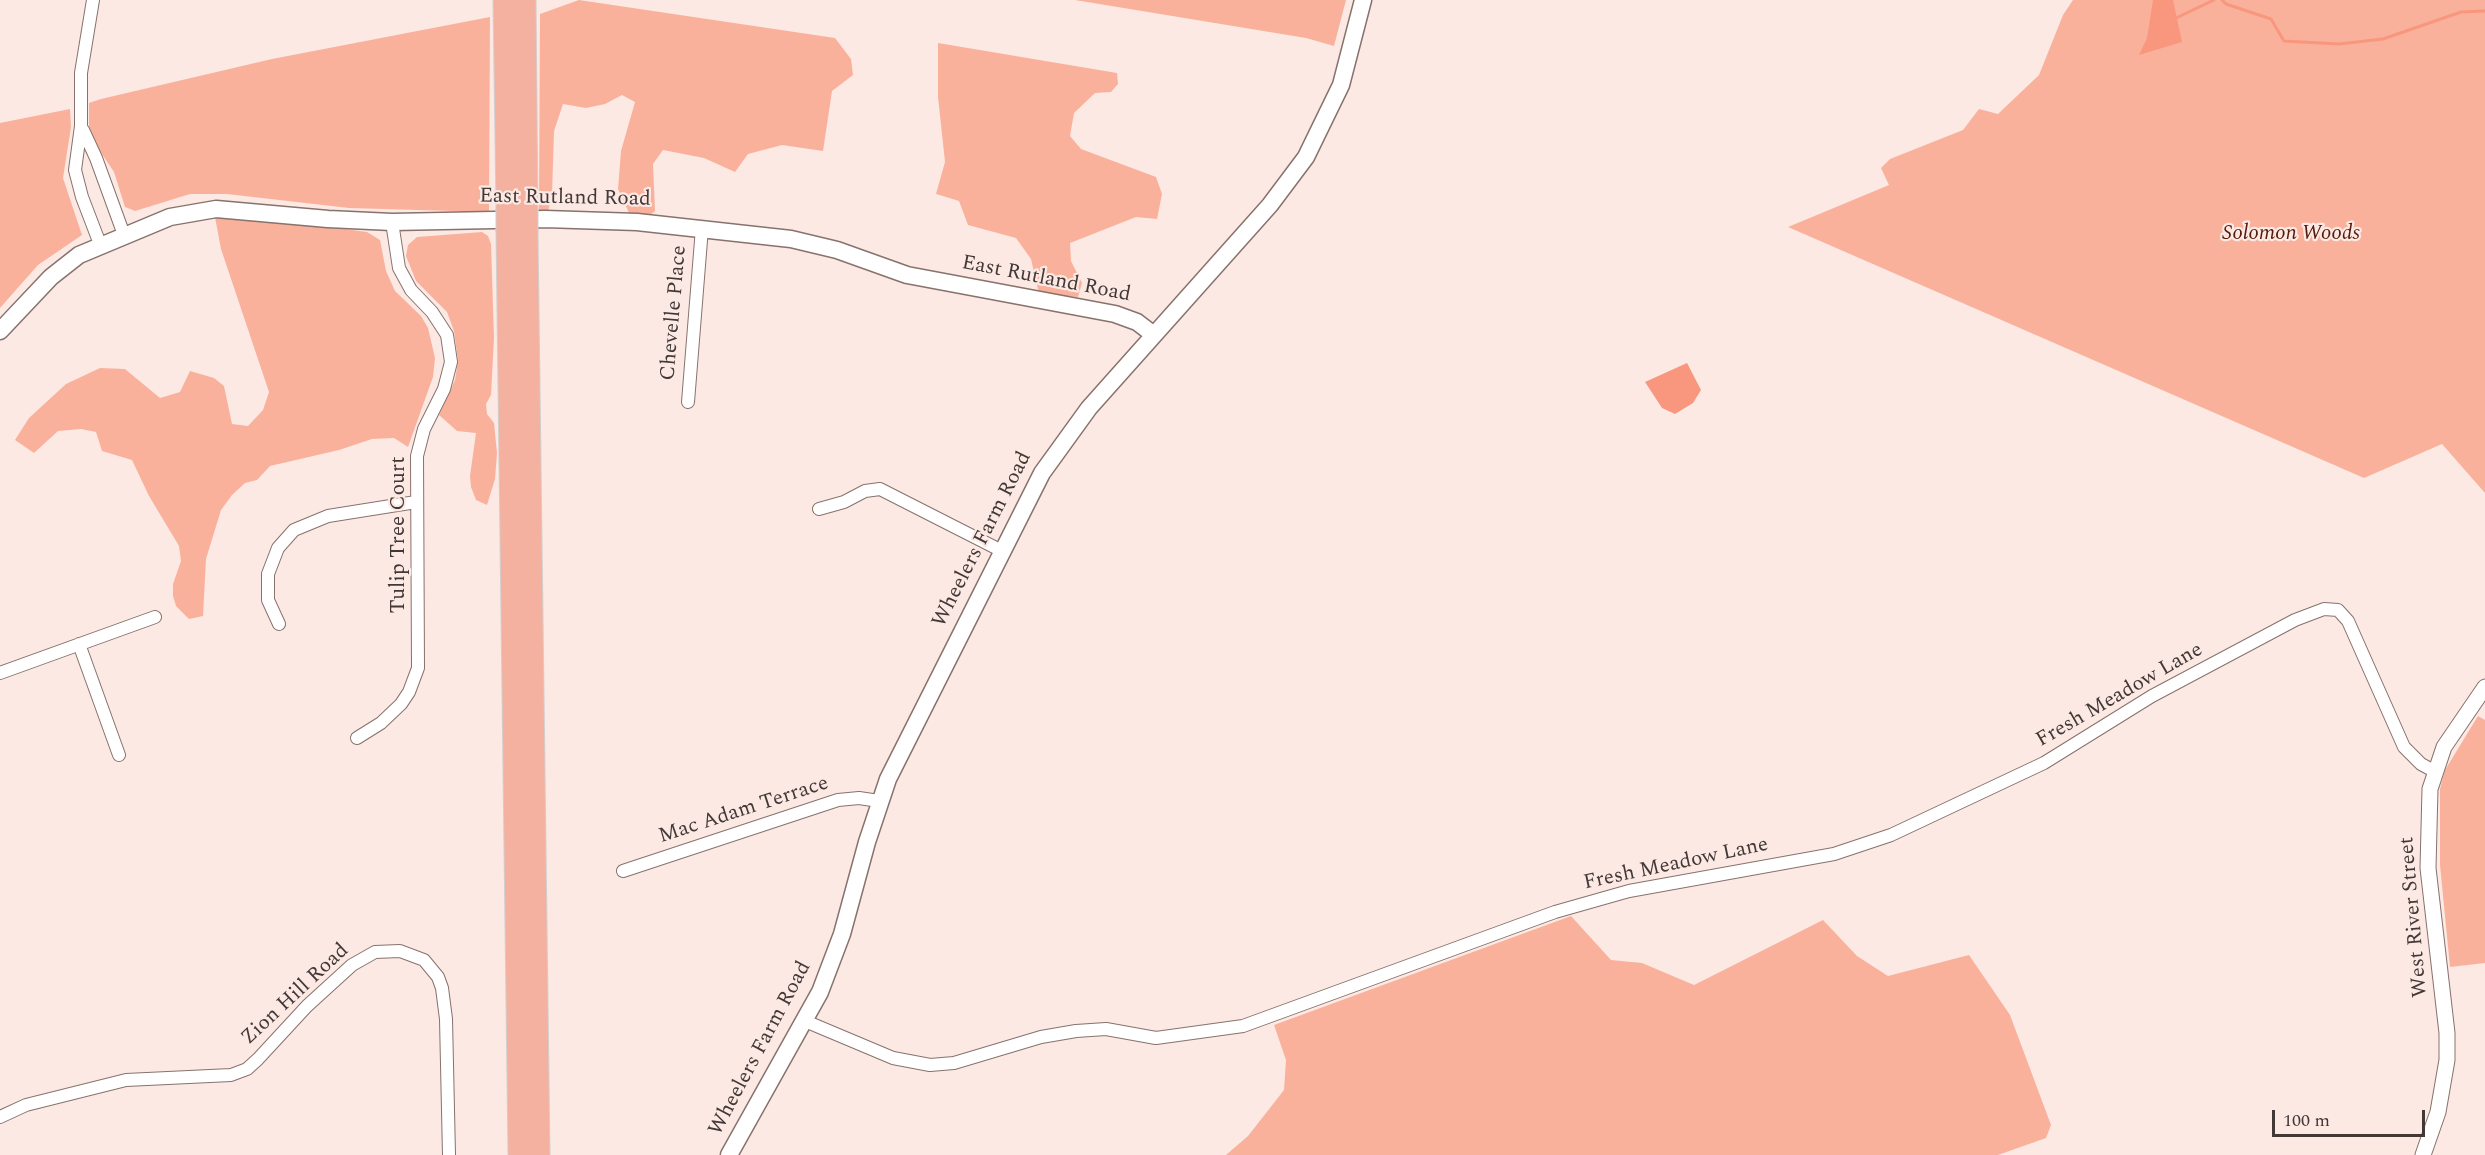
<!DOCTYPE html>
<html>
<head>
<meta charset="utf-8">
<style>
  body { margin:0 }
  #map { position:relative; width:2485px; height:1155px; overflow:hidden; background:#fce9e4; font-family:Spectral,serif }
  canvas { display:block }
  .scale { position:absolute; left:2272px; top:1110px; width:153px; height:27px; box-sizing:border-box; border:3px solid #423937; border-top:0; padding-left:8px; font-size:18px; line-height:21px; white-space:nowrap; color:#423937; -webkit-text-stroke:4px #fce9e4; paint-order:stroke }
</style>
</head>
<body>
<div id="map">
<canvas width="2485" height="1155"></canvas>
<div class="scale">100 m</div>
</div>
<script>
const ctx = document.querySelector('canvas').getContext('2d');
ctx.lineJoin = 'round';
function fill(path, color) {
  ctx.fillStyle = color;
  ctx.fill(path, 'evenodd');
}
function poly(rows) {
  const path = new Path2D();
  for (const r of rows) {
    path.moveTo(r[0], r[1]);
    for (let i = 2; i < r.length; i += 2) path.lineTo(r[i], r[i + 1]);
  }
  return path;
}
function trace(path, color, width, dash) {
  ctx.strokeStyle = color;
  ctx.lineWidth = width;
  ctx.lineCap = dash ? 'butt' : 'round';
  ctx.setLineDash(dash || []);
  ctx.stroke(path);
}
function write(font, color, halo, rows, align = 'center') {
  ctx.font = font + ' Spectral,serif';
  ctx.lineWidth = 4.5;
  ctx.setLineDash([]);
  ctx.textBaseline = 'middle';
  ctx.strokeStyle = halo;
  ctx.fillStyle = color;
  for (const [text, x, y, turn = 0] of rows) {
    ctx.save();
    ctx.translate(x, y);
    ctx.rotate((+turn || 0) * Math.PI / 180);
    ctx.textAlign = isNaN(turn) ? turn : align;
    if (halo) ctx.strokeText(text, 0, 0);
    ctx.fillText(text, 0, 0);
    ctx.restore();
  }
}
const green = poly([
  [579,0,835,38,851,59,853,75,832,91,823,151,782,145,748,154,735,172,704,158,663,150,653,164,655,211,649,216,630,215,618,189,621,151,635,102,622,95,605,104,586,108,563,104,554,131,552,195,548,212,539,213,540,14],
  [1075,0,1346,0,1334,46,1306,38],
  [2073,0,2485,0,2485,493,2442,444,2364,478,1788,227,1889,185,1881,168,1890,159,1963,130,1979,109,1998,114,2039,75,2063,15],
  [490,17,489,212,349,208,227,194,190,194,135,211,125,207,114,172,94,142,89,127,89,103,101,99,272,59],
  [938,43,1117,73,1118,84,1111,92,1095,93,1074,113,1070,136,1081,149,1156,177,1162,194,1157,219,1136,217,1070,243,1071,261,1082,283,1078,297,1039,294,1031,259,1016,238,968,225,959,201,936,194,945,162,938,97],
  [70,109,71,127,63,178,82,235,38,265,0,308,0,123],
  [215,217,330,227,367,232,380,240,386,271,395,291,421,316,428,328,435,358,433,377,408,447,394,438,372,439,339,450,270,466,257,480,245,483,232,495,221,510,206,559,203,616,189,619,176,606,173,596,173,584,181,561,179,546,149,496,132,460,102,451,96,432,81,429,58,431,34,453,15,440,29,418,66,384,100,368,125,369,160,398,180,392,190,371,214,378,224,386,232,424,248,426,263,410,269,392,221,249],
  [482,232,488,236,491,244,494,338,491,395,486,404,487,414,494,423,497,453,495,479,487,505,476,500,471,487,470,476,476,433,457,431,439,415,455,380,458,361,454,331,447,312,416,281,406,256,408,245,417,237],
  [2478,716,2485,720,2485,963,2450,967,2440,865,2440,789,2445,770],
  [1571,916,1611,960,1642,963,1694,985,1823,920,1857,956,1888,976,1969,955,2010,1015,2051,1125,2046,1138,1998,1155,1226,1155,1248,1136,1284,1090,1286,1060,1274,1025]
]);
const water = poly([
  [2153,0,2173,0,2182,42,2139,55,2147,38],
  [1687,363,1701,390,1693,403,1675,414,1662,408,1645,382]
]);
const stream = poly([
  [2222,0,2226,4,2271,19,2284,41,2339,44,2383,39,2461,12,2485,11],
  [2174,19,2214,0]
]);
const minor = poly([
  [93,0,81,73,81,126,75,170,82,197,100,244],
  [83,130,96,158,124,235],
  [688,402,702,228],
  [819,509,844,502,865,491,880,489,1002,551],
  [279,624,268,600,268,574,278,548,294,530,328,516,416,502],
  [79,644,119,755],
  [0,673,155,617],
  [357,738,381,723,401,704,409,692,418,668,417,456,424,429,444,389,451,362,447,335,432,312,411,290,399,268,392,222],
  [623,871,838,800,859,798,879,801],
  [805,1021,893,1058,930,1065,954,1063,1041,1037,1076,1031,1106,1029,1156,1038,1243,1026,1555,912,1629,891,1834,854,1891,835,2044,763,2152,696,2295,620,2324,609,2338,610,2348,621,2404,747,2421,764,2434,771],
  [0,1117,26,1105,126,1080,231,1075,247,1069,258,1059,307,1006,352,965,375,952,400,951,424,960,438,977,442,988,446,1019,449,1155]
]);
const tertiary = poly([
  [2423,1155,2438,1112,2447,1060,2447,1033,2428,868,2430,789,2444,747,2485,687]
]);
const secondary = poly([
  [0,331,51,277,79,255,170,217,216,209,328,219,392,222,545,219,637,222,791,239,837,250,907,275,1115,314,1137,322,1154,335],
  [729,1155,820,992,842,934,867,842,888,779,1042,473,1089,408,1270,205,1306,157,1341,85,1363,0]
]);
const motorway = poly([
  [504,0,507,209],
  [525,0,527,209],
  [507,232,519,1155],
  [527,232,539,1155]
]);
const motorwayBridge = poly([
  [507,209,507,232],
  [527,209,527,232]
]);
const streetNames = [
  ["East Rutland Road",565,199,1],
  ["East Rutland Road",1046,280,11],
  ["Chevelle Place",675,313,-85],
  ["Tulip Tree Court",400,535,-90],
  ["Wheelers Farm Road",983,540,-63],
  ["Fresh Meadow Lane",2120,696,-30],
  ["Mac Adam Terrace",744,811,-18],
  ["Fresh Meadow Lane",1676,865,-12],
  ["West River Street",2415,917,-95],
  ["Zion Hill Road",296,995,-43],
  ["Wheelers Farm Road",761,1049,-62]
];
const parkNames = [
  ["Solomon Woods",2291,235]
];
fill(green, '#fab19c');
fill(water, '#f8977d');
trace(stream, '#f8977d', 3);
trace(minor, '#87726c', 14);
trace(tertiary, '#87726c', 17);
trace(secondary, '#87726c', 19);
trace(motorway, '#d2cfcf', 23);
trace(minor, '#fff', 12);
trace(tertiary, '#fff', 15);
trace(secondary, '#fff', 16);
trace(motorway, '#f4b19f', 21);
trace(motorwayBridge, '#d2cfcf', 23, []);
trace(motorwayBridge, '#f4b19f', 21);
write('21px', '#423937', '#fce9e4', streetNames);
write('italic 21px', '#551a0a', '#fce9e4', parkNames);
</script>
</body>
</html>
